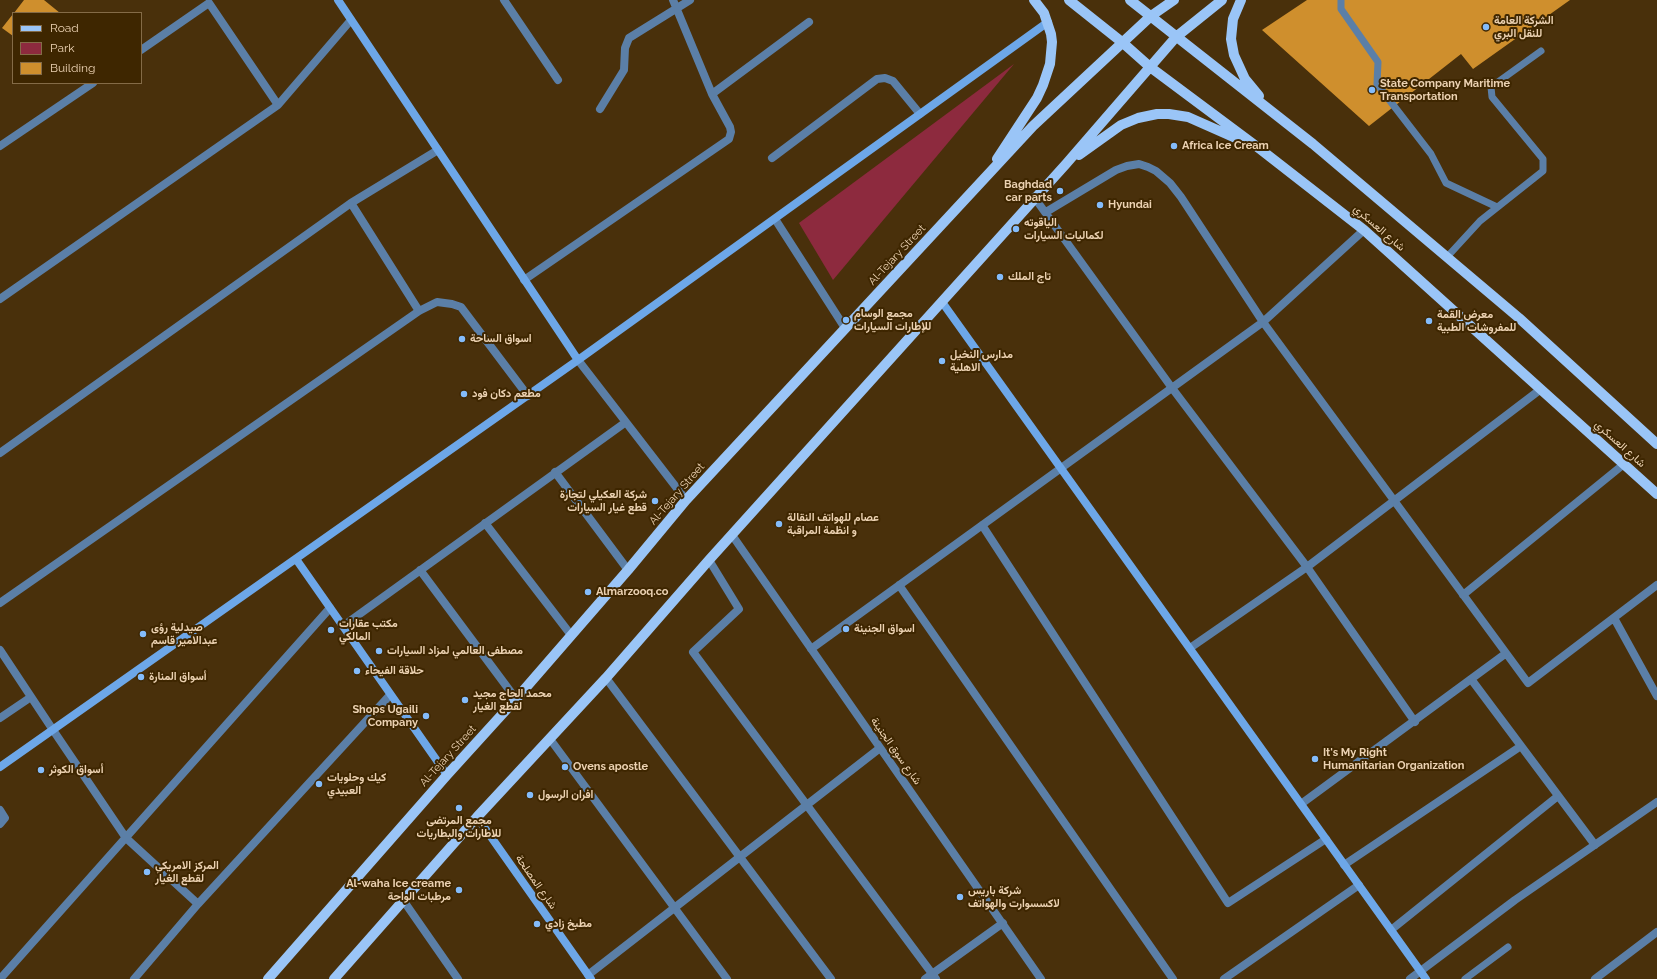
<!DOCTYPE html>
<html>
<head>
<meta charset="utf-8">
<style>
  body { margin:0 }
  #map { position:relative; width:1657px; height:979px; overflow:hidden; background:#49300b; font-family:Raleway,sans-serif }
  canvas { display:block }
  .legend { position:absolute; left:12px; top:12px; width:130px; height:72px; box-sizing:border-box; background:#3e2600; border:1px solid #846b47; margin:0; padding:5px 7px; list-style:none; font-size:12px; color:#ecd2b2 }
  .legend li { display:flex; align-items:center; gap:8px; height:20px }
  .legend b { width:20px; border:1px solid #846b47 }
</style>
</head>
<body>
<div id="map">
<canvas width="1657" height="979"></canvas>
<ul class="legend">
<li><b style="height:5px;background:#9ac5f7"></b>Road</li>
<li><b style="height:11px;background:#8d2a3e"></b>Park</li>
<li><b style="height:11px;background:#cf8f2d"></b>Building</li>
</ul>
</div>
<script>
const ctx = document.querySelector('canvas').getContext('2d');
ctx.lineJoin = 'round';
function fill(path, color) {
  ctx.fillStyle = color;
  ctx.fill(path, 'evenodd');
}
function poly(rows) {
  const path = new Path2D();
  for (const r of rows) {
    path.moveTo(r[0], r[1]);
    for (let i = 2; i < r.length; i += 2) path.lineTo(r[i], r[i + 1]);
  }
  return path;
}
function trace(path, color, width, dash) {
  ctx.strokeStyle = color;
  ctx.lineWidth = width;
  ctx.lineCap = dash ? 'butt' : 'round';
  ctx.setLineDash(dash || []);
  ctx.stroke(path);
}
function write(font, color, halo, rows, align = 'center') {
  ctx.font = font + ' Raleway,Vazirmatn,sans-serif';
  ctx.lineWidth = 4;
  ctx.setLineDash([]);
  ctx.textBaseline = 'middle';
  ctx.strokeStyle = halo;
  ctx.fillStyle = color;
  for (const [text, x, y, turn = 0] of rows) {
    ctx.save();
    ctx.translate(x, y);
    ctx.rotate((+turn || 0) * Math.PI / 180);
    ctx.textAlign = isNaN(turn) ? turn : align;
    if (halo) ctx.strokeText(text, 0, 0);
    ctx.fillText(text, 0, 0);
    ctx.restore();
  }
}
const green = poly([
  [1014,64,833,280,799,223]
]);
const building = poly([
  [24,0,44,0,60,13,14,13],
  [1307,0,1570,0,1473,69,1461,54,1369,126,1262,30],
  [13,14,13,36,2,28]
]);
const lane = poly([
  [1341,0,1341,9,1378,62,1377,84,1431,154,1446,183,1497,207],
  [1447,257,1480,221,1543,171,1543,159,1492,97,1491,87,1541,51],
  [1465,979,1508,947]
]);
const street = poly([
  [504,0,558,80],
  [141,50,209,3,278,105],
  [712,94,809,22],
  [600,109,624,70,625,48,629,38,690,0],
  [0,146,93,83],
  [772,158,877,79,885,78,893,81,920,114],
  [1034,197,1172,388,1307,567,1415,722],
  [351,203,419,311],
  [1046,212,1116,170,1127,166,1139,164,1148,167,1156,171,1170,183,1181,197,1263,322,1528,683,1657,585],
  [775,219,845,328],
  [524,280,729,139,731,132,730,127,712,94,673,0],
  [0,299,278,105,351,20],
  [578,360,686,500],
  [0,453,351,203,438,150],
  [555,472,628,570],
  [485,523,571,635],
  [982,525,1228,903,1326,839],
  [732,535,1041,979],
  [709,560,739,609,693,652,936,979],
  [420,570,516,699],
  [899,585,1173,979],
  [1463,595,1624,464],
  [0,603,419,311,437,302,452,304,461,307,528,396],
  [1614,618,1657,696],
  [343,626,626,422],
  [1190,648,1307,567,1541,389],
  [811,649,1263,322,1364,230],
  [0,650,53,730,126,838,198,904],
  [606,678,831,979],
  [1471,679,1595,845],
  [0,718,31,697],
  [550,739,727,979],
  [1301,804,1505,654],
  [0,810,5,818,0,824],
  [1344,865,1521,746],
  [403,900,458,979],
  [1391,930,1558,796],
  [588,975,880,748],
  [0,979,330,608],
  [134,979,198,904,390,695],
  [925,979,1003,923],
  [1224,979,1359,885],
  [1410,979,1515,900,1657,802],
  [1595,979,1657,932]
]);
const secondary = poly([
  [338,0,578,360],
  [942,302,1426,979],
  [296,559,447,775],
  [0,767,578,360,1048,22],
  [477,817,591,979]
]);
const primary = poly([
  [1069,0,1123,43,1150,67,1260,149,1364,230,1657,494],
  [1130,0,1313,144,1519,318,1657,444],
  [1241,0,1233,19,1231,39,1234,55,1245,79,1259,96],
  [1079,155,1121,125,1138,118,1157,114,1169,114,1188,117,1240,140],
  [997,159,1037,98,1043,85,1050,64,1052,42,1051,34,1044,13,1034,0],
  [268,979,447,775,516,699,628,570,686,500,1033,126,1151,16,1174,0],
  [334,979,477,817,606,678,709,560,1066,164,1176,37,1222,0]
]);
const markers = [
  [1486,27,4,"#84bcfb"],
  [1372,90,4,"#84bcfb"],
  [1174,146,4,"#84bcfb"],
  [1060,191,4,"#84bcfb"],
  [1100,205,4,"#84bcfb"],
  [1016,229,4,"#84bcfb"],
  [1000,277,4,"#84bcfb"],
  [846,320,4,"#84bcfb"],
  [1429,321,4,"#84bcfb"],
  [462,339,4,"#84bcfb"],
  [942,361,4,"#84bcfb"],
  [464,394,4,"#84bcfb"],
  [655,501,4,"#84bcfb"],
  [779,524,4,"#84bcfb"],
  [588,592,4,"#84bcfb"],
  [846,629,4,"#84bcfb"],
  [331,630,4,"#84bcfb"],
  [143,634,4,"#84bcfb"],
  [379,651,4,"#84bcfb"],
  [357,671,4,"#84bcfb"],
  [141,677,4,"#84bcfb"],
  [465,700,4,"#84bcfb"],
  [426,716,4,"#84bcfb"],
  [1315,759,4,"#84bcfb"],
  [565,767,4,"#84bcfb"],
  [41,770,4,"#84bcfb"],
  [319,784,4,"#84bcfb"],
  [530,795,4,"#84bcfb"],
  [459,808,4,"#84bcfb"],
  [147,872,4,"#84bcfb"],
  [459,890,4,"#84bcfb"],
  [960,897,4,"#84bcfb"],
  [537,924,4,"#84bcfb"]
];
const poiNames = [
  ["الشركة العامة",1494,21],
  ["للنقل البري",1494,34],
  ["State Company Maritime",1380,84],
  ["Transportation",1380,97],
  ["Africa Ice Cream",1182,146],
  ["Baghdad",1052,185,"right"],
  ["car parts",1052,198,"right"],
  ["Hyundai",1108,205],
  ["الياقوته",1024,223],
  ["لكماليات السيارات",1024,236],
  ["تاج الملك",1008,277],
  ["مجمع الوسام",854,314],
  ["للإطارات السيارات",854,327],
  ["معرض القمة",1437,315],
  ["للمفروشات الطبية",1437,328],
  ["اسواق الساحة",470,339],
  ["مدارس النخيل",950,355],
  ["الاهلية",950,368],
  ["مطعم دكان فود",472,394],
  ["شركة العكيلي لتجارة",647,495,"right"],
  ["قطع غيار السيارات",647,508,"right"],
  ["عصام للهواتف النقالة",787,518],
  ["و انظمة المراقبة",787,531],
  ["Almarzooq.co",596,592],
  ["مكتب عقارات",339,624],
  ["المالكي",339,637],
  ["صيدلية رؤى",151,628],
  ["عبدالامير قاسم",151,641],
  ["اسواق الجنينة",854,629],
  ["مصطفى العالمي لمزاد السيارات",387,651],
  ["حلاقة الفيحاء",365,671],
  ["أسواق المنارة",149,677],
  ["محمد الحاج مجيد",473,694],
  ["لقطع الغيار",473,707],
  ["Shops Ugaili",418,710,"right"],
  ["Company",418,723,"right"],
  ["It's My Right",1323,753],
  ["Humanitarian Organization",1323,766],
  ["Ovens apostle",573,767],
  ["أسواق الكوثر",49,770],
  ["كيك وحلويات",327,778],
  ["العبيدي",327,791],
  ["افران الرسول",538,795],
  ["مجمع المرتضى",459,821,"center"],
  ["للاطارات والبطاريات",459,834,"center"],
  ["المركز الامريكي",155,866],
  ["لقطع الغيار",155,879],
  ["Al-waha Ice creame",451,884,"right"],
  ["مرطبات الواحة",451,897,"right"],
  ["شركة باريس",968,891],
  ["لاكسسوارت والهواتف",968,904],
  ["مطبخ زادي",545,924]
];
const streetNames = [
  ["شارع العسكري",1379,228,41],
  ["Al-Tejary Street",897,255,-47],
  ["شارع العسكري",1620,444,42],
  ["Al-Tejary Street",677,494,-49],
  ["شارع سوق الجنينة",896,751,55],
  ["Al-Tejary Street",448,756,-48],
  ["شارع المصلحة",536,882,55]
];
fill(green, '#8d2a3e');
fill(building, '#cf8f2d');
trace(lane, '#5b7fa7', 7);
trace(street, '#5b7fa7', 8);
trace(secondary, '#6da7e8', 8);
trace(primary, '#9ac5f7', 10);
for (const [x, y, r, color] of markers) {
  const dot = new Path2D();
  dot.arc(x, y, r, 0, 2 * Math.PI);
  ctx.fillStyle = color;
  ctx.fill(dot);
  trace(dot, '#3e2600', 1.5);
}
write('bold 11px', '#ecd2b2', '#3e2600', poiNames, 'left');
write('11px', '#ecd2b2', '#3e2600', streetNames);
</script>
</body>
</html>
